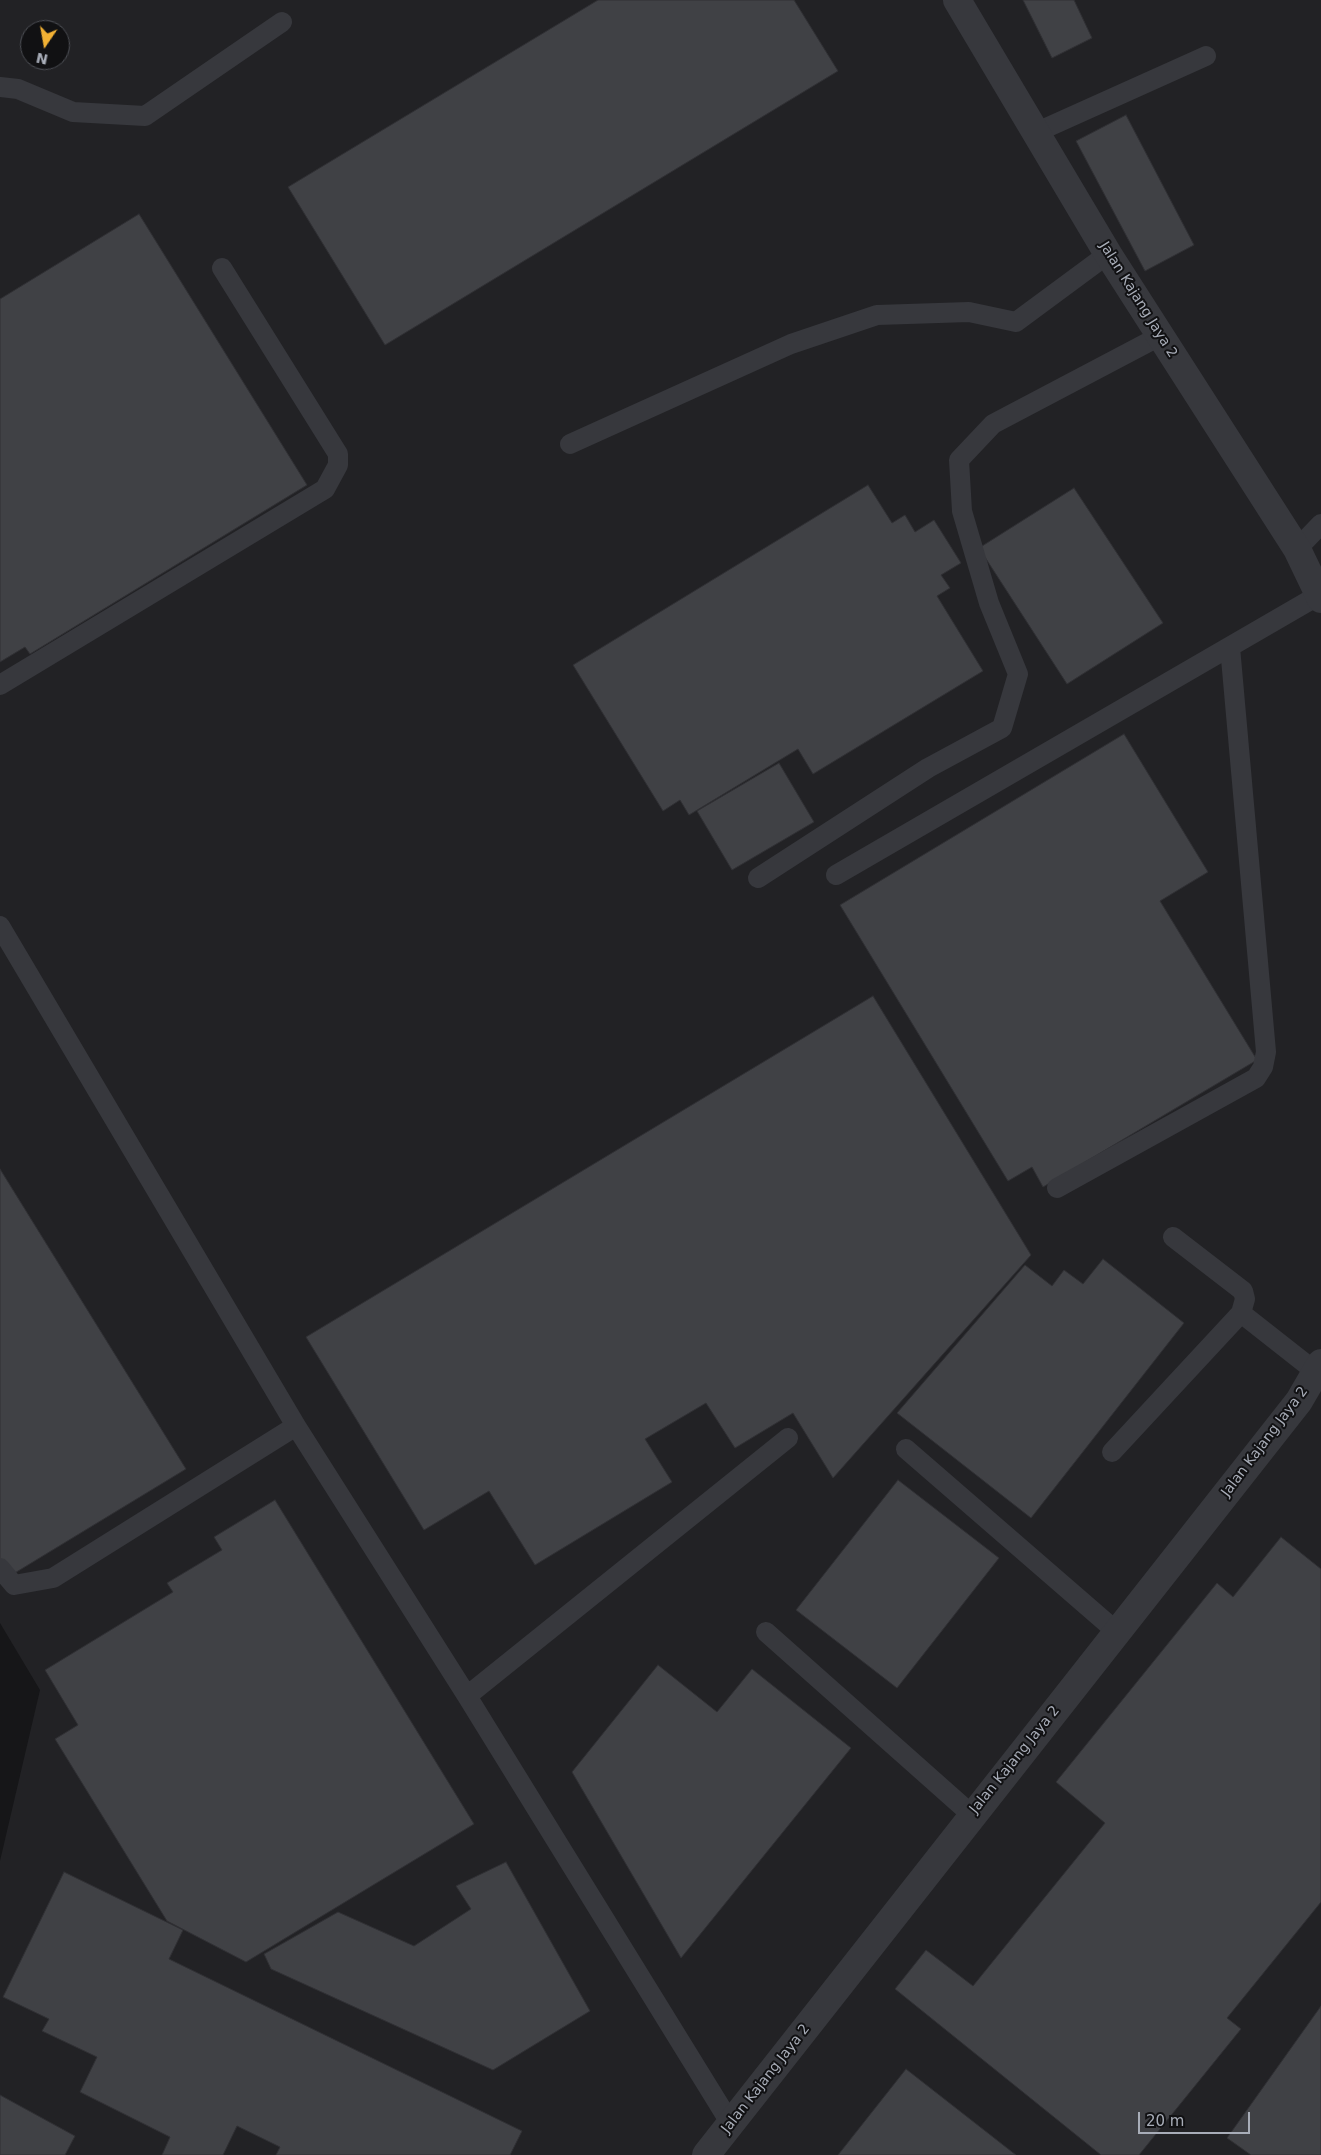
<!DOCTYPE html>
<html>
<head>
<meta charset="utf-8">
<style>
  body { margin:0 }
  #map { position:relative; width:1321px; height:2155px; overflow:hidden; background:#161618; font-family:"DejaVu Sans",sans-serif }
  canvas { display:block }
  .north { position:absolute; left:20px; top:20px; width:50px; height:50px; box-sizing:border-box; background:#111113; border:1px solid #4d4f55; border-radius:50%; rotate:192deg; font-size:14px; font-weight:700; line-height:20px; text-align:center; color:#a8adb8 }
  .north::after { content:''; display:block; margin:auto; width:18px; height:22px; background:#f2b134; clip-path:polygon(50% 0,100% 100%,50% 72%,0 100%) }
  .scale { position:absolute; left:1138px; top:2112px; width:112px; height:22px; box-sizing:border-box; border:2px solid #a8adb8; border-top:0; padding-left:6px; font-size:15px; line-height:18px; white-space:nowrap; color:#a8adb8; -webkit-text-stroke:4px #111113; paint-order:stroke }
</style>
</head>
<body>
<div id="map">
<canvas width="1321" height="2155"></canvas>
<div class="north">N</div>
<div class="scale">20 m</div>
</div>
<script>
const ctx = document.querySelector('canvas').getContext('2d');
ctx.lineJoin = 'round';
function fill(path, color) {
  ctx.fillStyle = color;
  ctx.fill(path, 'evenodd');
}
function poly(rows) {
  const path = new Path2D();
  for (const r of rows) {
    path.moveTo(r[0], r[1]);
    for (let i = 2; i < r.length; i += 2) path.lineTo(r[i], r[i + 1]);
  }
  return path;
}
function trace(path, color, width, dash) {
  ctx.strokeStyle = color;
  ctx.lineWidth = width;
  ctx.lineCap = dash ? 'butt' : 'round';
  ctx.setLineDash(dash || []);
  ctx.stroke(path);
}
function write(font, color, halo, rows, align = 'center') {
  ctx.font = font + ' "DejaVu Sans",sans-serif';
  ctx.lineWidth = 4;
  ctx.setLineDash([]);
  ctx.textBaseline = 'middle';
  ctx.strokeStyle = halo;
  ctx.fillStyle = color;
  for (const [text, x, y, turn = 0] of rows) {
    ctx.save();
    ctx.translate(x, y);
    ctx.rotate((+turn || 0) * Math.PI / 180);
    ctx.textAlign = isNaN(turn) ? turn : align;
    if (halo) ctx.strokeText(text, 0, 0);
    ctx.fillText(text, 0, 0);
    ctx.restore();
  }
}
const built = poly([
  [0,0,1321,0,1321,2155,0,2155,0,1861,40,1690,0,1623],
  [30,30,60,30,60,60,30,60]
]);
const building = poly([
  [598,0,794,0,838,71,385,345,288,187,598,0],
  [1023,0,1074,0,1092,38,1052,58,1023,0],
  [1126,115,1194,245,1145,271,1076,141,1126,115],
  [139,214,307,485,30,654,25,647,0,662,0,299,139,214],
  [868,485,892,523,905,515,915,532,934,520,961,563,941,575,950,588,937,596,983,671,813,774,798,749,689,815,680,800,663,811,573,665,868,485],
  [1074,488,1163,623,1067,684,979,548,1074,488],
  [1124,734,1208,872,1160,901,1257,1060,1043,1187,1032,1167,1008,1181,840,905,1124,734],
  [779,763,814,822,732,870,697,811,779,763],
  [873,996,1031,1255,833,1478,793,1413,735,1448,706,1403,645,1439,672,1482,535,1565,489,1491,424,1530,306,1337,873,996],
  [0,1169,186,1469,0,1582,0,1169],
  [1103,1259,1184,1323,1031,1518,897,1413,1025,1265,1052,1286,1064,1270,1083,1284,1103,1259],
  [898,1480,999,1558,897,1688,796,1610,898,1480],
  [275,1500,474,1824,246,1962,167,1921,55,1739,78,1725,45,1670,173,1592,167,1583,222,1550,214,1537,275,1500],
  [1281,1537,1321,1569,1321,1902,1227,2018,1241,2029,1139,2155,1101,2155,895,1989,926,1950,973,1986,1105,1823,1056,1782,1217,1583,1233,1597,1281,1537],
  [658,1665,717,1712,752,1669,851,1748,681,1958,572,1772,658,1665],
  [506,1862,590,2011,493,2070,271,1969,264,1954,338,1912,414,1946,471,1909,456,1886,506,1862],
  [64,1872,183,1930,169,1959,522,2131,510,2155,276,2155,280,2147,237,2126,223,2155,162,2155,170,2137,80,2092,97,2057,42,2031,49,2019,3,1997,64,1872],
  [1321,2006,1321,2155,1251,2155,1227,2138,1321,2006],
  [906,2069,1016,2155,838,2155,906,2069],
  [0,2095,75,2136,65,2155,0,2155,0,2095]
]);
const service = poly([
  [0,87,18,89,73,112,145,116,282,22],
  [1037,132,1206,56],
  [570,444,791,344,877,315,969,312,1016,322,1108,254],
  [1297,549,1321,524],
  [0,685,325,489,338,465,338,454,222,268],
  [836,875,1319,595],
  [758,878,928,768,1002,728,1018,674,989,603,962,511,959,460,993,424,1160,336],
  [0,926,296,1426,467,1696,731,2124],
  [1057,1188,1256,1078,1263,1067,1266,1052,1230,647],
  [1173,1237,1243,1291,1245,1299,1241,1313],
  [906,1449,1117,1632],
  [1112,1452,1241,1313,1316,1372],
  [0,1568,14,1585,53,1578,296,1426],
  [766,1632,972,1815],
  [467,1696,788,1438]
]);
const minor = poly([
  [957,0,1108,254,1297,549,1321,599],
  [706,2155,1299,1401,1321,1363]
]);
const streetNames = [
  ["Jalan Kajang Jaya 2",1138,300,58],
  ["Jalan Kajang Jaya 2",1265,1442,-53],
  ["Jalan Kajang Jaya 2",1015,1760,-51],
  ["Jalan Kajang Jaya 2",766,2079,-52]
];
fill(built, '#222225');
fill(building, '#404145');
trace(building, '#303034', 1);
trace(service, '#37383d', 20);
trace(minor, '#37383d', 28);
write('14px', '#a8adb8', '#111113', streetNames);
</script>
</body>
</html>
